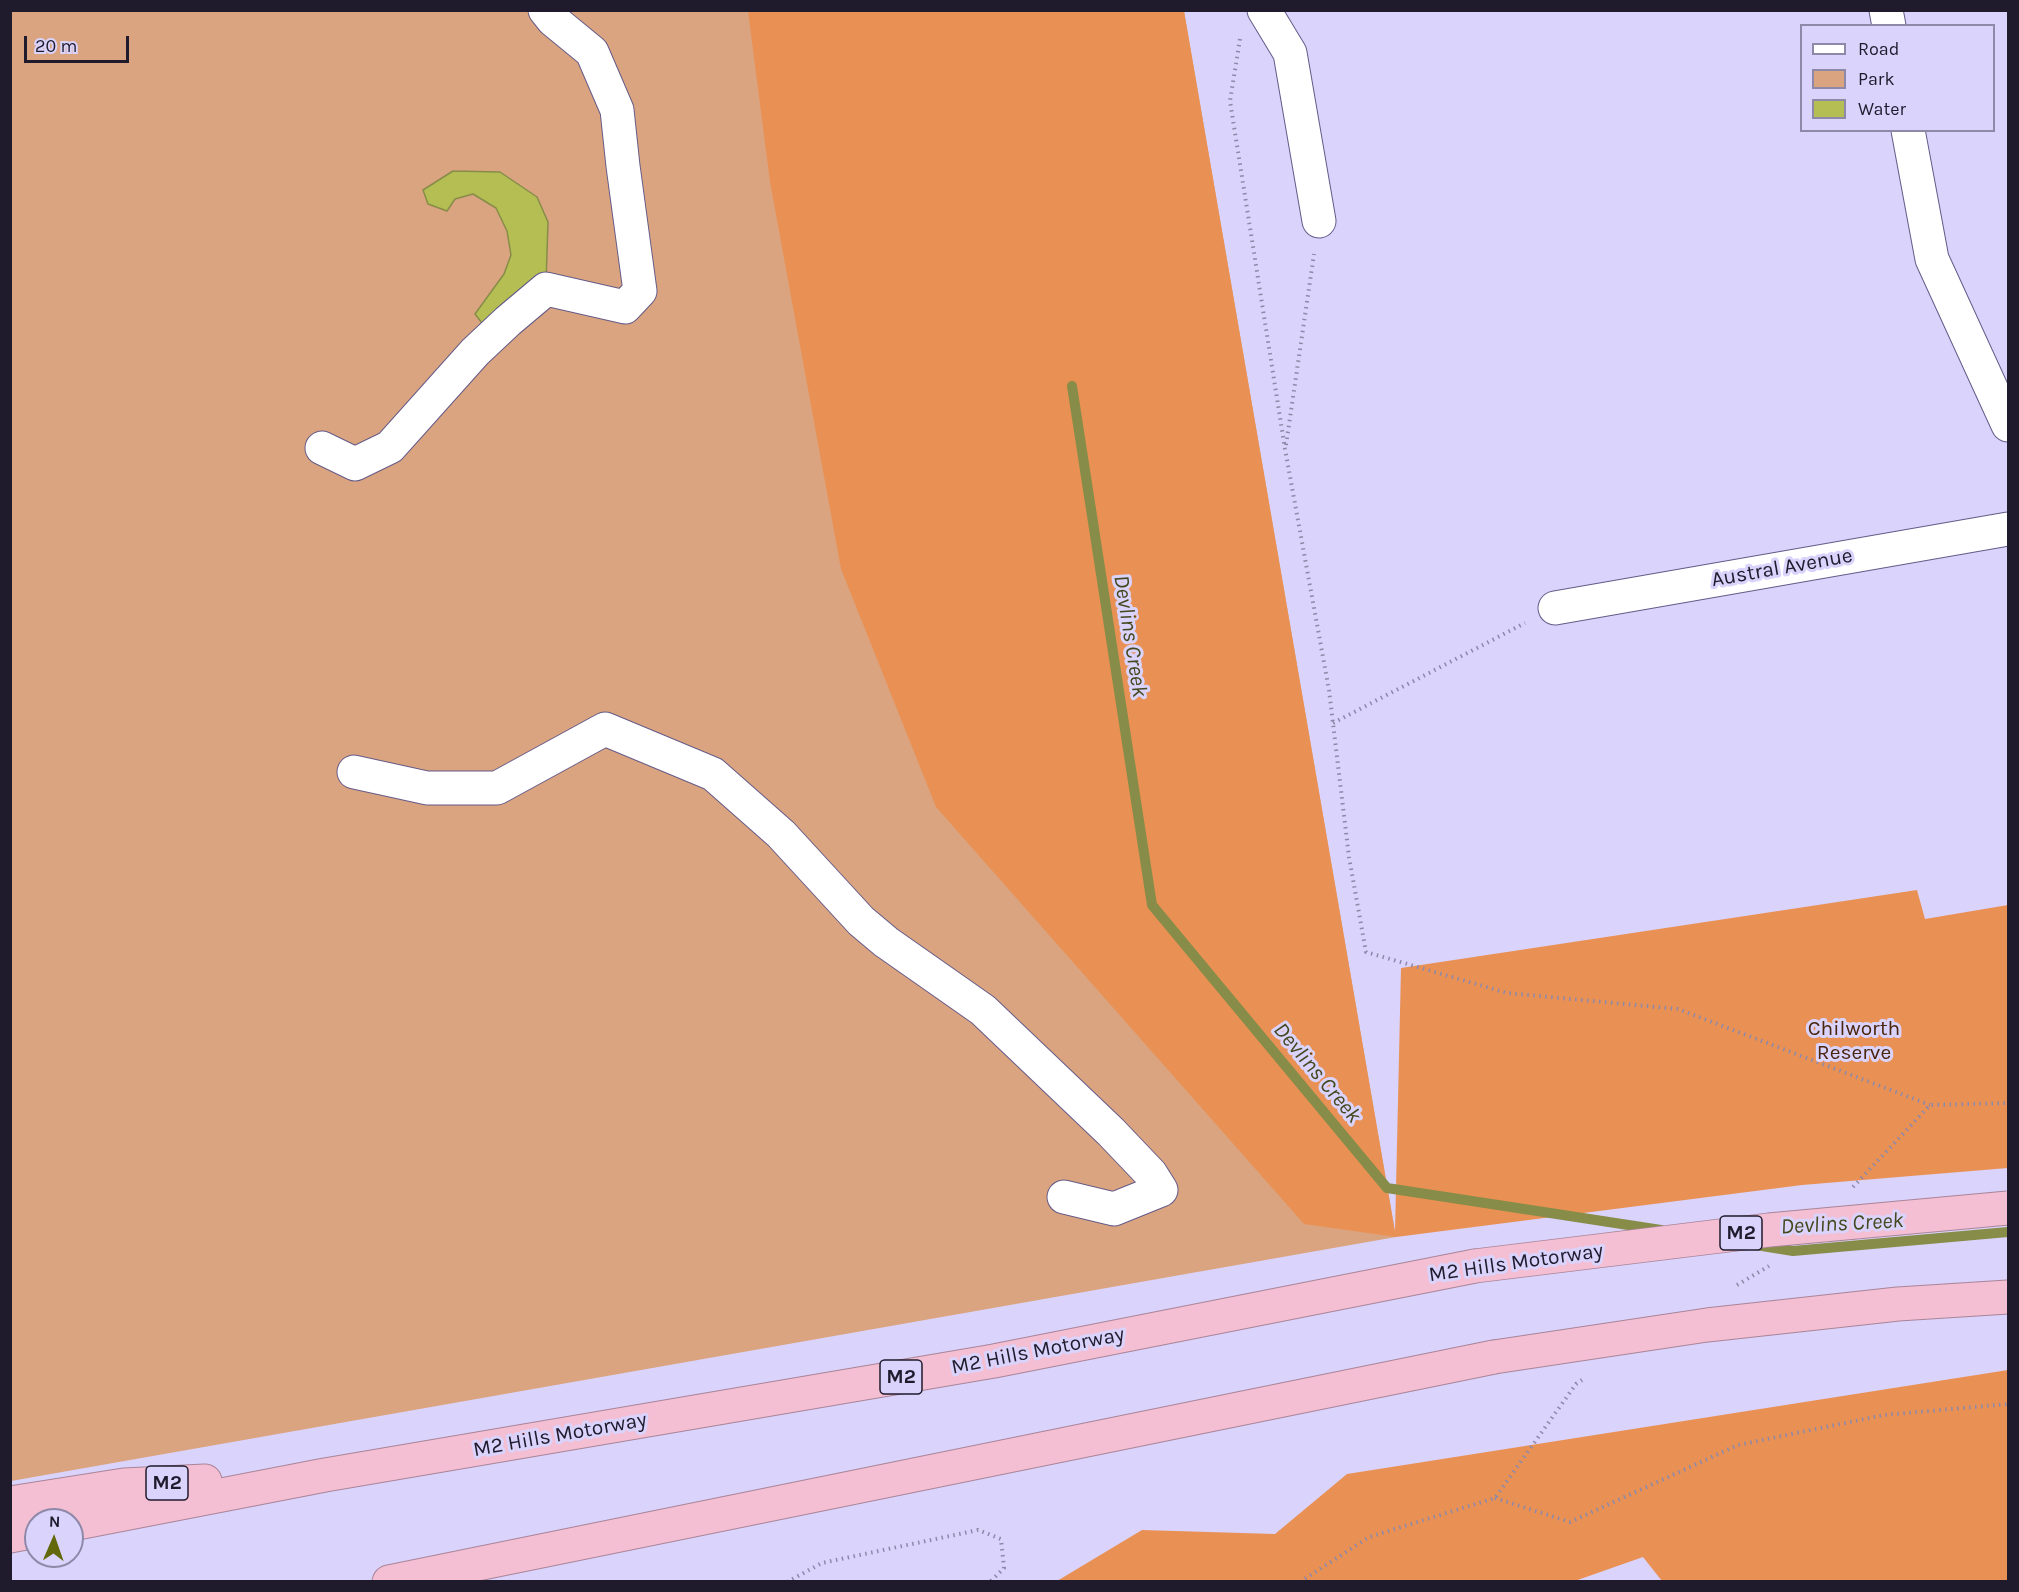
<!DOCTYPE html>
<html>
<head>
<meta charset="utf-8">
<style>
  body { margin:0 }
  #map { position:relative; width:2019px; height:1592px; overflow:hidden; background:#dad3fc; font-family:Karla,sans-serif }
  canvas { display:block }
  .frame { position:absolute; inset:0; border:12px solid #1f1b2d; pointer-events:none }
  .legend { position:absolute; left:1800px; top:24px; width:195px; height:108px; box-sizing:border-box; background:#dad3fc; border:2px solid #8f89a9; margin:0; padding:8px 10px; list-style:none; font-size:18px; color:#1f1b2d }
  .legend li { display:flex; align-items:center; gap:12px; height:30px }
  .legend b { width:30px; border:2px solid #8f89a9 }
  .north { position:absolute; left:24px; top:1508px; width:60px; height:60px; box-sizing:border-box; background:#dad3fc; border:2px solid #8f89a9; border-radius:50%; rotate:2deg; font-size:16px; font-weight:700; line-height:24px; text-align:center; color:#1f1b2d }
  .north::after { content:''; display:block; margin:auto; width:21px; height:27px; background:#63690a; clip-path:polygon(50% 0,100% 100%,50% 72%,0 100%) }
  .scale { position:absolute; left:24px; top:36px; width:105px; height:27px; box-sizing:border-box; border:3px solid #1f1b2d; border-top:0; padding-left:8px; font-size:18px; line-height:21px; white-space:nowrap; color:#1f1b2d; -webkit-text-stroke:4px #dad3fc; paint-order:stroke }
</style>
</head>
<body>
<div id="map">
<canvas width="2019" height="1592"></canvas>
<div class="frame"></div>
<ul class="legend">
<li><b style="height:8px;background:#fff"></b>Road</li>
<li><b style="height:16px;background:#dba480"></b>Park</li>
<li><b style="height:16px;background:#b4be53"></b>Water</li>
</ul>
<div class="north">N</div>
<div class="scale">20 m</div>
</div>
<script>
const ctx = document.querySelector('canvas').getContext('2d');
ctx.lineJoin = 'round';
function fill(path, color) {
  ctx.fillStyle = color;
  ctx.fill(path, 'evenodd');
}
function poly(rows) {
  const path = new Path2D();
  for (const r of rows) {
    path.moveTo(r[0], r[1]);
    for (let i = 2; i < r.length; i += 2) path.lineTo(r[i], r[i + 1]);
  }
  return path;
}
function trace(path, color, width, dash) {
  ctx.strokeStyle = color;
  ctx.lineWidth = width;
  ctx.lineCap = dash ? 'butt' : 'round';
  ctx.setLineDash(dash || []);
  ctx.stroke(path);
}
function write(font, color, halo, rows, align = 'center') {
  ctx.font = font + ' Karla,sans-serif';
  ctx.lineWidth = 6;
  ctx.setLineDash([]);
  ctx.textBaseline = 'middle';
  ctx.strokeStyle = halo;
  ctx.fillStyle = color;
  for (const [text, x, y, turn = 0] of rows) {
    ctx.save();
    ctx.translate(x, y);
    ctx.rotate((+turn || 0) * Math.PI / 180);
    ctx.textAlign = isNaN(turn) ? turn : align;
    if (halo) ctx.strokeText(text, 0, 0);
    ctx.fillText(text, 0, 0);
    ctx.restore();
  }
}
const green = poly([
  [11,11,1184,11,1396,1237,11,1481]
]);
const forest = poly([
  [748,11,1184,11,1395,1232,1401,968,1917,890,1925,919,2008,905,2008,1168,1802,1185,1396,1237,1304,1224,936,807,841,569,770,182],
  [2008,1370,2008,1581,1662,1581,1643,1557,1572,1582,1057,1581,1142,1530,1275,1534,1347,1474]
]);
const water = poly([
  [453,171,500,172,537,197,548,222,546,284,489,332,475,314,504,274,511,255,507,231,496,208,473,194,455,199,447,211,428,204,423,190,453,171]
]);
const stream = poly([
  [1072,386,1152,905,1387,1188,1661,1230],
  [1756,1245,1793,1251,2008,1232]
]);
const path = poly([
  [1240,39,1230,101,1285,449,1329,690,1349,857,1366,952,1507,993,1678,1009,1930,1105],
  [1286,445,1314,254],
  [1333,723,1525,623],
  [1853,1187,1930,1105,2008,1103],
  [1737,1285,1769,1266],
  [1495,1498,1570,1522,1738,1445,1884,1415,2008,1404],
  [787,1582,822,1563,978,1530,1001,1539,1004,1568,990,1582],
  [1300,1582,1369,1537,1495,1498,1576,1384,1582,1380]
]);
const minor = poly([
  [1264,10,1290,53,1319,221],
  [1886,10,1889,26],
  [1908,130,1932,259,2008,425],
  [322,448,355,464,390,447,475,352,508,321,546,289,625,307,640,291,623,166,617,110,592,52,553,20,545,10],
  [1555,608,2008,529],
  [354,772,427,788,497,788,605,729,713,774,781,834,861,921,886,942,983,1010,1111,1132,1151,1174,1161,1190,1114,1209,1064,1197]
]);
const highway = poly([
  [10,1503,124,1485,205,1481],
  [72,1524,325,1475,994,1361,1475,1266],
  [10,1536,36,1531],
  [389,1582,1494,1357]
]);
const highwayBridge = poly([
  [1475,1266,1769,1230,2008,1208],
  [1494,1357,1707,1325,1898,1304,2008,1297]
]);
const shields = [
  [1741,1233,42],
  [901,1377,42],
  [167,1483,42]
];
const shieldNames = [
  ["M2",1741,1233],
  ["M2",901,1377],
  ["M2",167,1483]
];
const streetNames = [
  ["Austral Avenue",1782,568,-10],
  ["M2 Hills Motorway",1516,1263,-8],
  ["M2 Hills Motorway",1038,1351,-11],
  ["M2 Hills Motorway",560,1435,-10]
];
const parkNames = [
  ["Chilworth",1854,1029],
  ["Reserve",1854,1053]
];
const waterNames = [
  ["Devlins Creek",1130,636,81],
  ["Devlins Creek",1317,1073,50],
  ["Devlins Creek",1842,1224,-3]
];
fill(green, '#dba480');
fill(forest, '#e99154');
fill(water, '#b4be53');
trace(water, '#878d48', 1.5);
trace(stream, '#878d48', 10);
trace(minor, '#655b88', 35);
trace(highway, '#a98599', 35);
trace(path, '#8f89a9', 4, [1.5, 4.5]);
trace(minor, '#fff', 33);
trace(highway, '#f4bed3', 33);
trace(highwayBridge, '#a98599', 35, []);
trace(highwayBridge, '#f4bed3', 33);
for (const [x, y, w] of shields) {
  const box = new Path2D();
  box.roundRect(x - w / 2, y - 17, w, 34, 4.5);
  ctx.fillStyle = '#dad3fc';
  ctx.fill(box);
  trace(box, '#1f1b2d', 1.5);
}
write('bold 20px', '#1f1b2d', null, shieldNames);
write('21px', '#1f1b2d', '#dad3fc', streetNames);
write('21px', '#49260c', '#dad3fc', parkNames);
write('italic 22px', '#44481d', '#dad3fc', waterNames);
</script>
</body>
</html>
